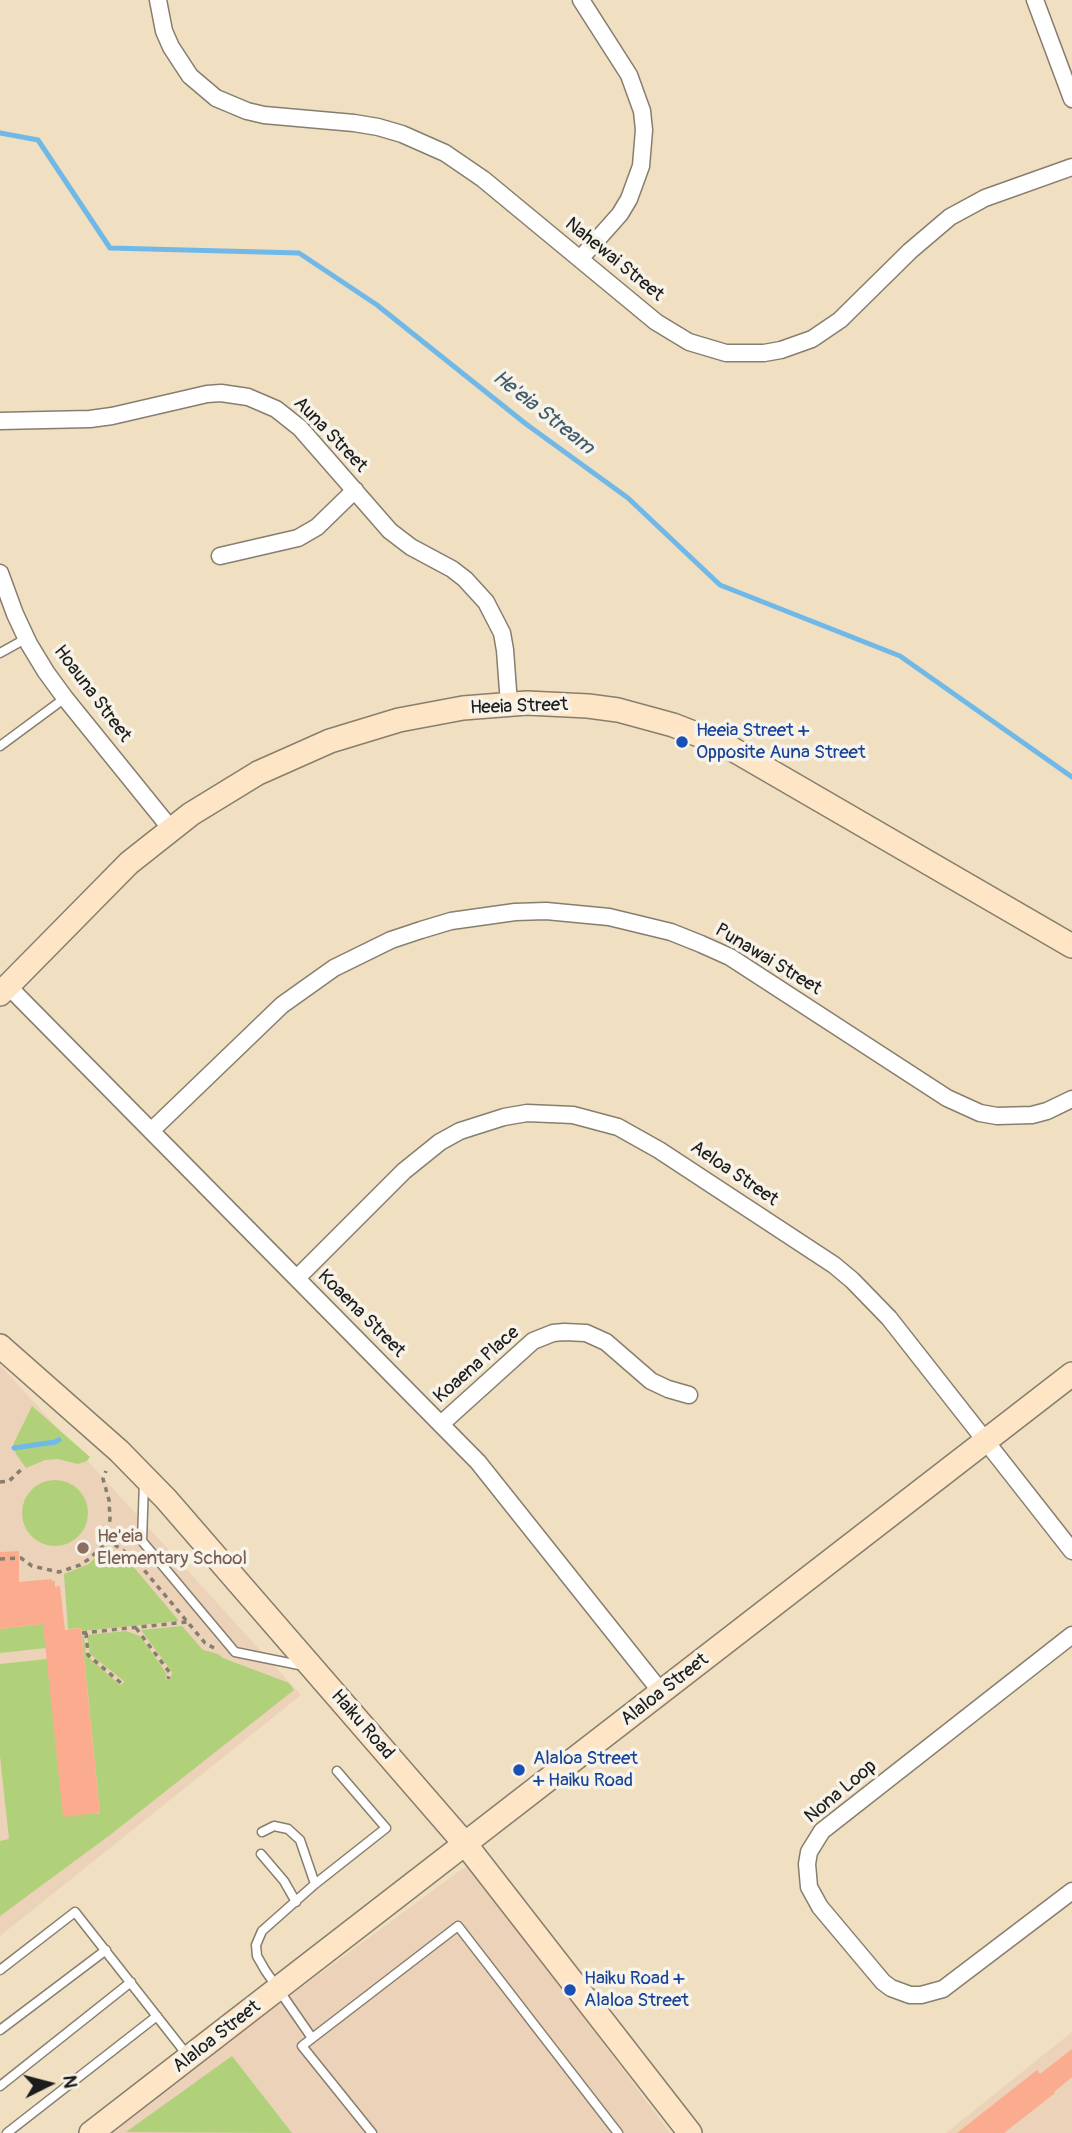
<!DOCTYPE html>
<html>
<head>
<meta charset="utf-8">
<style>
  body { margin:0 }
  #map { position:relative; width:1072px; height:2133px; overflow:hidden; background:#f0dfc0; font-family:Pangolin,sans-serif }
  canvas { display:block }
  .north { position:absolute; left:14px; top:2049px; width:70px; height:70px; -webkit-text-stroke:5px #f7f3e8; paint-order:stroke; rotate:84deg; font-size:19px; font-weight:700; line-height:28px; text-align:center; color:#1c1c1c }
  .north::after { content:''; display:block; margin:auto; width:24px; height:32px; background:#1c1c1c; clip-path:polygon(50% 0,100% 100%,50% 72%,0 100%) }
</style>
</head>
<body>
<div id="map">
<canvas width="1072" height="2133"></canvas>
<div class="north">N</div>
</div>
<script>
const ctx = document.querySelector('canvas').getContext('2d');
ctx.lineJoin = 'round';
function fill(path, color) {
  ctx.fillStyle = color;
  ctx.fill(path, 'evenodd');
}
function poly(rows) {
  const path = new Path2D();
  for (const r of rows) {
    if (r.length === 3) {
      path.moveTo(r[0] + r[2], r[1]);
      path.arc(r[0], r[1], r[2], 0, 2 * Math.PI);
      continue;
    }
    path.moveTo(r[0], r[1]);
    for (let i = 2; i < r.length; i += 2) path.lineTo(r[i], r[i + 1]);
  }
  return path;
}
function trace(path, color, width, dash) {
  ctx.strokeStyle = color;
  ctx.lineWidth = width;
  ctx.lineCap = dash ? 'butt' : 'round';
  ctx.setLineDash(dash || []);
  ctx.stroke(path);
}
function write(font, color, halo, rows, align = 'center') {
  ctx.font = font + ' Pangolin,sans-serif';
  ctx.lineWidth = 7;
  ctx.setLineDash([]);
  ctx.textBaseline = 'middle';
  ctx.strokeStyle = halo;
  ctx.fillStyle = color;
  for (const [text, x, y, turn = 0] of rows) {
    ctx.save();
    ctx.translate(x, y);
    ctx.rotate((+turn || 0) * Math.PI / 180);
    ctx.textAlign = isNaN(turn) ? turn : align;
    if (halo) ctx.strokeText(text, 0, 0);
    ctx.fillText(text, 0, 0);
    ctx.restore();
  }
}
const built = poly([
  [0,1365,301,1695,0,1936],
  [469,1864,670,2133,104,2133],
  [1072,2032,1072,2133,946,2133]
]);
const green = poly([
  [32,1406,90,1457,87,1461,78,1464,58,1459,45,1460,26,1468,16,1454,13,1445],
  [55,1513,33],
  [107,1546,126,1558,179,1621,82,1631,81,1628,68,1629,64,1574,89,1564],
  [59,1622,46,1648,0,1653,0,1629],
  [182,1626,203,1650,218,1654,223,1658,289,1683,294,1690,110,1835,0,1916,0,1841,9,1839,0,1756,0,1664,47,1659,97,1814,100,1813,82,1636,84,1636,86,1655,120,1685,125,1682,90,1654,87,1635,126,1631,140,1636,167,1674,165,1679,170,1680,172,1672,141,1630],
  [232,2056,292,2133,126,2132]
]);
const stream = poly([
  [0,133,38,140,110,248,299,253,377,305,526,424,628,498,720,585,900,656,1072,777],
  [14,1448,55,1442,59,1440]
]);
const building = poly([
  [19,1551,19,1582,52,1579,52,1581,55,1581,55,1587,60,1586,65,1630,81,1628,100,1813,63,1817,43,1624,0,1629,0,1552],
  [1072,2049,1072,2077,1054,2092,1055,2093,1004,2133,957,2133,1037,2070,1040,2074]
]);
const path = poly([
  [0,1482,9,1481,24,1467],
  [106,1539,134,1558,205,1643,214,1648],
  [0,1559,21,1558,32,1566,59,1572,80,1565,89,1559,105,1544,108,1533,110,1519,109,1500,103,1479,106,1471],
  [136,1628,170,1673,168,1679],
  [82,1633,187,1622],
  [86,1633,88,1655,121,1683]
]);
const lane = poly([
  [0,653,27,638],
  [0,746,65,698],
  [144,1482,142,1541,235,1652,304,1666],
  [262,1832,274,1826,288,1829,300,1840,315,1884],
  [261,1854,284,1881,296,1902],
  [0,1970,75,1912,188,2056],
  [0,2030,106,1950],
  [312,2038,265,1970,257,1956,256,1945,262,1931,315,1884,386,1828,337,1771],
  [0,2086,131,1982],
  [7,2133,157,2016],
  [372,2133,302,2046,458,1926,618,2133]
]);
const street = poly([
  [158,0,164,31,171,47,190,76,216,98,247,111,264,115,354,123,378,127,402,134,445,153,483,179,656,322,689,342,726,353,764,353,781,350,812,339,840,320,910,251,950,217,985,198,1072,167],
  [1035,0,1072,99],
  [580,259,620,214,629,199,641,166,644,130,642,111,629,75,581,0],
  [0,421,90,419,112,416,207,394,221,393,248,397,276,409,300,428,390,531,411,547,452,569,465,579,486,602,502,633,505,650,509,704],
  [220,556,298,538,317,527,355,490],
  [0,573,15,614,29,644,46,672,65,698,171,829],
  [8,986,478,1462,662,1693],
  [151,1131,282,1005,334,968,391,940,421,930,451,921,515,912,546,911,609,917,671,932,701,944,730,957,947,1098,980,1113,997,1116,1032,1115,1047,1111,1072,1099],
  [297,1278,404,1171,440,1142,460,1131,504,1117,527,1113,573,1115,618,1127,659,1150,834,1265,852,1280,889,1318,1072,1551],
  [441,1424,533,1341,553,1333,564,1332,586,1333,606,1342,651,1381,668,1389,689,1395],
  [1072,1635,822,1831,809,1852,807,1864,809,1887,820,1907,883,1982,891,1988,910,1995,921,1995,943,1989,1072,1891]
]);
const secondary = poly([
  [0,994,129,863,191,814,258,773,330,741,399,720,463,708,527,703,588,706,618,710,673,725,727,746,1072,946],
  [0,1346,119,1451,166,1499,466,1845,690,2133],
  [91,2133,1072,1374]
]);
const markers = [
  [682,742,7,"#1a4fb4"],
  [83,1548,7,"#8d6e63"],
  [519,1770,7,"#1a4fb4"],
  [570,1990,7,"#1a4fb4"]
];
const streetNames = [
  ["Nahewai Street",614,260,39],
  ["Auna Street",330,435,46],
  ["Hoauna Street",92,694,53],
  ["Heeia Street",519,707,-2],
  ["Punawai Street",768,960,31],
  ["Aeloa Street",734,1174,34],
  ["Koaena Street",361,1314,45],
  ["Koaena Place",477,1365,-41],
  ["Alaloa Street",665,1690,-38],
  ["Haiku Road",362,1725,49],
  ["Nona Loop",841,1792,-40],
  ["Alaloa Street",217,2037,-38]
];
const transitNames = [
  ["Heeia Street +",696,731],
  ["Opposite Auna Street",696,753],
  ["Alaloa Street",533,1759],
  ["+ Haiku Road",533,1781],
  ["Haiku Road +",584,1979],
  ["Alaloa Street",584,2001]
];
const educationNames = [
  ["He'eia",97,1537],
  ["Elementary School",97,1559]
];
const waterNames = [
  ["He'eia Stream",543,413,38]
];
fill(built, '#ebd2b8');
fill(green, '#b0d179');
trace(stream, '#70b8e8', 5);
fill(building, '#fbac8f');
trace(lane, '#867e6e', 11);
trace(street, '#867e6e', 19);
trace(secondary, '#867e6e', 26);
trace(path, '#867e6e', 3.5, [5, 5]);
trace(lane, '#fff', 8);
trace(street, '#fff', 16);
trace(secondary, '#fee5c5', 23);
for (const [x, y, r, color] of markers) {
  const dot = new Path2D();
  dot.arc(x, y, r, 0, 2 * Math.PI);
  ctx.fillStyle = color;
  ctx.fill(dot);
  trace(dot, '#f7f3e8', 2.5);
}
write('19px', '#1c1c1c', '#f7f3e8', streetNames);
write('19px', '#164399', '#f7f3e8', transitNames, 'left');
write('19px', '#785e54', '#f7f3e8', educationNames, 'left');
write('italic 21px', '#3e5a6e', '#f7f3e8', waterNames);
</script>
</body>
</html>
